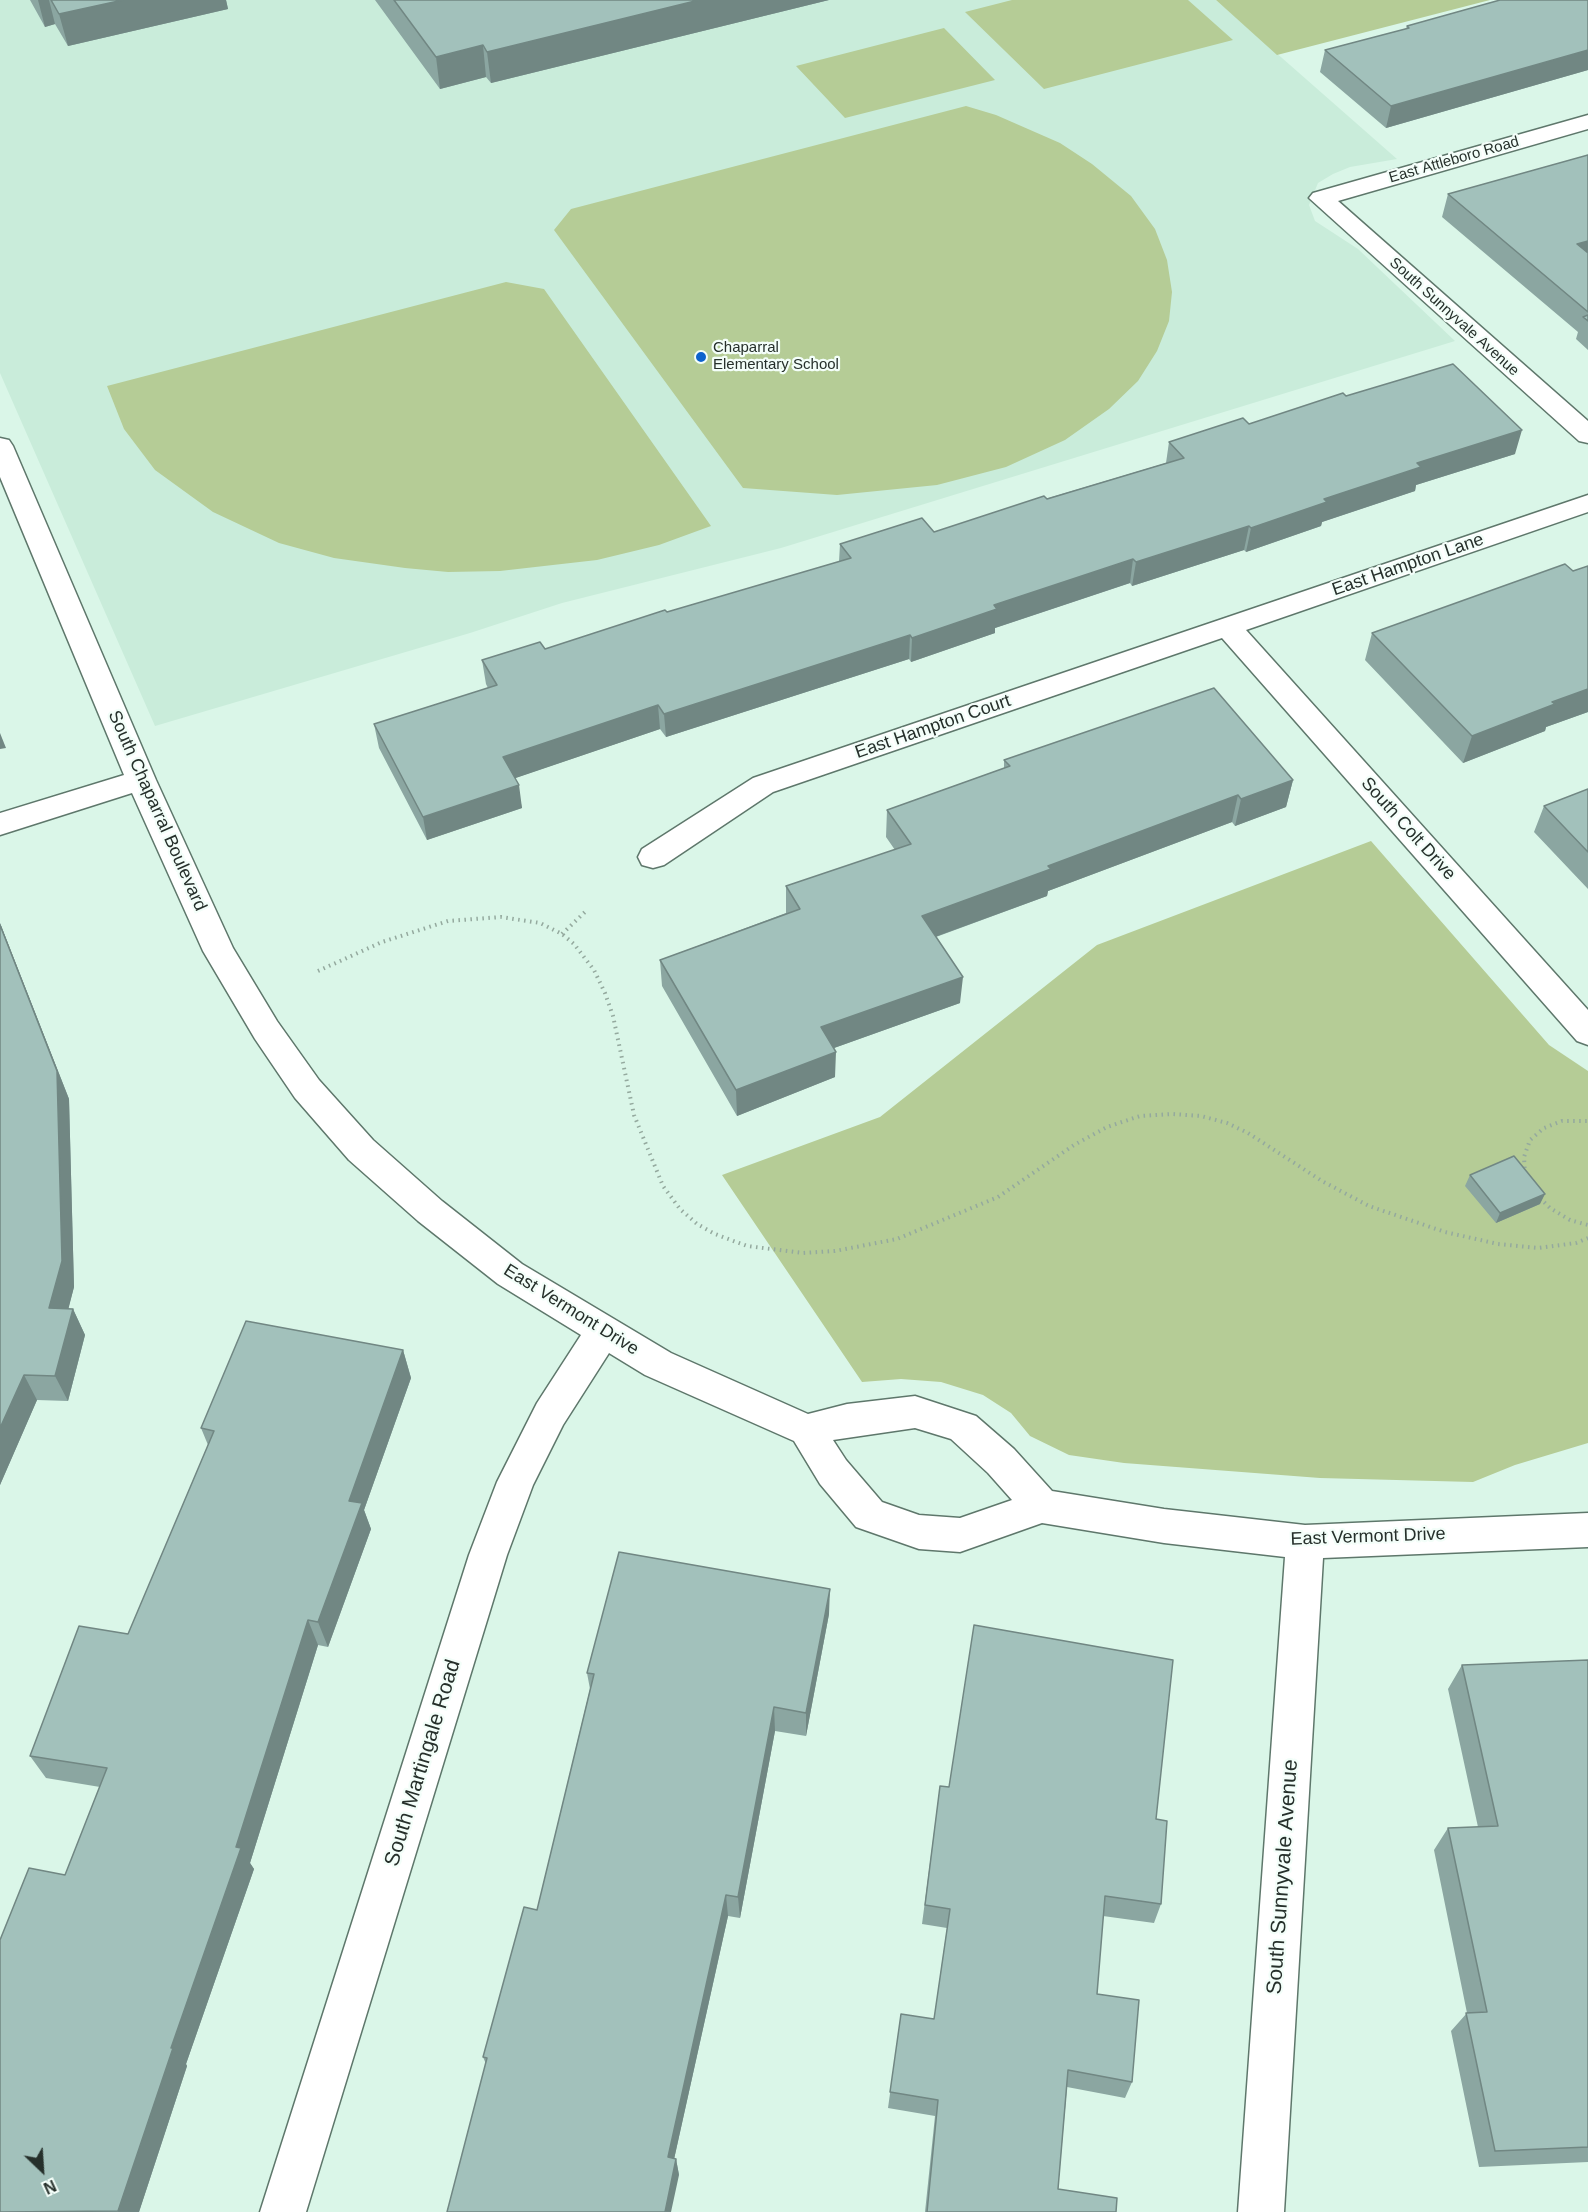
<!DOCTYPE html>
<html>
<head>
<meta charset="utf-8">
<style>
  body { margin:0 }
  #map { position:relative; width:1588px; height:2212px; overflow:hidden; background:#daf6e8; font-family:Helvetica,sans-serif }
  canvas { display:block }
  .north { position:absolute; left:12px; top:2140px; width:60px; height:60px; -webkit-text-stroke:4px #f3fef9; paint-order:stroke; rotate:155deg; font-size:16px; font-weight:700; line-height:24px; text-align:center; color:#26302b }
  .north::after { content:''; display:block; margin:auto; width:21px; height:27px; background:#26302b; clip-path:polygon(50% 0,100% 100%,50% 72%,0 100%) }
</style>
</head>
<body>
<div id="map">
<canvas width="1588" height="2212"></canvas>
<div class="north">N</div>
</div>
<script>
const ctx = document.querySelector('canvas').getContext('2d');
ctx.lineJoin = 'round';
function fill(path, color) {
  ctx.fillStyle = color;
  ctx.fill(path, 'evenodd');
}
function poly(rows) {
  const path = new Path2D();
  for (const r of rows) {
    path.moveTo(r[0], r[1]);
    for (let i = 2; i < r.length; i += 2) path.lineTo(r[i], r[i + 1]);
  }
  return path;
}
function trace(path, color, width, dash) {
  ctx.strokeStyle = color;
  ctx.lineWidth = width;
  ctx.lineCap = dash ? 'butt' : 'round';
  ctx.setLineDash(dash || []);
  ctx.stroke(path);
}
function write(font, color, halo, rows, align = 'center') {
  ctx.font = font + ' Helvetica,sans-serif';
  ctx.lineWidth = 4.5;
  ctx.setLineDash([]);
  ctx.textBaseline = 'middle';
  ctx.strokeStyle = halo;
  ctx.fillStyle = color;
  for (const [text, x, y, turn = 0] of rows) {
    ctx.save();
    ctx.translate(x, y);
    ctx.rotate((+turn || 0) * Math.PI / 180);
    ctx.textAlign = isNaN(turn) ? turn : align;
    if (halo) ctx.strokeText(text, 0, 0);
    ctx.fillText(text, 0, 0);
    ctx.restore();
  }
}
const built = poly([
  [0,0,1216,0,1397,159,1350,167,1333,174,1318,183,1309,205,1315,221,1358,249,1455,341,781,548,562,603,470,633,155,726,0,373]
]);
const green = poly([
  [1012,0,1188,0,1233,40,1044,89,965,12],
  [1216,0,1490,0,1277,55],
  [944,28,995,80,845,118,796,66],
  [966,106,996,115,1060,143,1092,164,1131,196,1155,229,1167,260,1172,292,1169,321,1157,351,1138,381,1109,409,1065,440,1006,467,937,485,837,495,743,488,554,230,571,209],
  [506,282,544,289,711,526,659,545,597,560,500,571,448,572,405,568,334,558,279,543,213,512,155,470,124,429,107,386],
  [1371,841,1549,1045,1588,1071,1588,1443,1515,1465,1473,1482,1320,1478,1124,1463,1069,1455,1030,1436,1011,1413,983,1395,941,1382,901,1379,862,1382,722,1175,880,1117,1097,945]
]);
const path = poly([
  [562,934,586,911],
  [318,971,382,942,448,921,501,917,540,923,562,934,574,944,594,970,605,993,613,1016,634,1115,663,1186,680,1209,697,1224,715,1234,747,1246,803,1253,835,1251,897,1239,998,1197,1074,1145,1107,1127,1140,1116,1172,1114,1201,1116,1227,1123,1248,1133,1322,1181,1369,1206,1445,1232,1498,1244,1538,1248,1576,1243,1588,1238],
  [1525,1174,1524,1157,1530,1140,1544,1128,1562,1121,1588,1121],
  [1540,1198,1550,1208,1570,1220,1588,1225]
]);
const street = poly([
  [1588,115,1588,129,1338,201,1588,421,1588,443,1579,441,1309,198,1313,193,1588,115],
  [0,438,9,440,13,446,156,780,233,948,277,1021,319,1080,373,1140,442,1201,522,1264,671,1353,808,1414,847,1404,915,1396,976,1416,1014,1449,1052,1491,1164,1509,1305,1525,1588,1513,1588,1547,1323,1558,1284,2212,1238,2212,1285,1557,1164,1543,1042,1523,960,1552,919,1549,856,1527,820,1484,794,1441,645,1375,609,1353,563,1425,533,1485,507,1555,306,2212,260,2212,469,1555,497,1482,537,1403,581,1335,498,1284,418,1221,349,1160,295,1098,255,1039,203,951,132,793,0,835,0,813,124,775,0,477,0,438],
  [915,1428,951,1439,988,1473,1012,1500,960,1518,919,1515,882,1502,846,1460,833,1440,915,1428],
  [1588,495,1588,512,1246,630,1588,1010,1588,1045,1577,1041,1222,638,773,792,664,865,653,868,642,865,638,857,642,849,753,778,1588,495]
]);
const wall = poly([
  [30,0,226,0,228,9,68,46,55,24,45,27],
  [375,0,829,0,491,83,486,77,440,89],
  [1588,0,1588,70,1386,128,1320,72,1325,50,1406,29,1407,26],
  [1588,155,1588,350,1576,339,1578,332,1442,217,1448,194],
  [1346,396,1515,454,1416,485,1415,491,1322,522,1321,526,1246,552,1244,550,1132,586,1130,583,995,628,995,633,911,662,909,659,666,737,660,729,515,778,522,808,427,840,379,748,374,724,488,688,486,684,482,660,545,649,839,562,840,544,934,532,1166,463,1169,442,1249,424],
  [1588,566,1588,712,1546,727,1545,731,1463,763,1365,660,1372,633,1573,571],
  [1004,760,1293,780,1286,807,1235,826,1232,822,1048,891,1047,896,936,937,960,1003,834,1048,835,1077,737,1116,662,986,660,960,786,913,786,886,895,850,886,837,887,810,1004,768],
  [1588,789,1588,889,1534,832,1544,806],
  [0,923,69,1099,74,1287,68,1309,73,1309,85,1335,68,1401,37,1400,0,1485],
  [1470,1175,1540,1204,1496,1223,1465,1186],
  [403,1350,411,1378,364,1510,371,1529,328,1647,318,1645,250,1863,254,1869,186,2064,187,2066,139,2212,0,2212,65,1875,100,1787,46,1778,30,1756,128,1634,208,1445,201,1428],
  [829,1614,806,1736,775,1731,740,1918,728,1916,674,2159,676,2159,679,2175,486,2064,483,2057,537,1910,590,1689,587,1673],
  [1588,1660,1588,2162,1479,2167,1451,2031,1467,2013,1434,1850,1448,1828,1478,1827,1448,1689,1462,1665],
  [940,1786,1156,1819,1161,1904,1154,1923,1103,1916,1097,1994,1132,2082,1125,2098,1067,2087,1058,2189,1116,2212,925,2212,935,2116,888,2108,901,2014,934,2019,947,1928,922,1924]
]);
const shadedWall = poly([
  [38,0,49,0,55,24,45,27],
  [123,0,226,0,228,9,68,46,59,14],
  [699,0,829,0,491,83,487,52],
  [483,45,486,77,440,89,436,57],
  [1588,50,1588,70,1386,128,1391,106],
  [1588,241,1588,261,1577,244],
  [1522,430,1515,454,1416,485,1415,491,1322,522,1321,526,1246,552,1251,528,1417,463],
  [1249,526,1244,550,1132,586,1136,562],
  [1133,559,1130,583,995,628,995,633,911,662,912,638,994,605],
  [910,635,909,659,666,737,664,714],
  [1588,689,1588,712,1546,727,1545,731,1463,763,1472,736,1552,702],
  [658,705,660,729,507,781,503,757],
  [0,733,6,748,0,749],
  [1293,780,1286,807,1235,826,1241,799],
  [519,785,522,808,427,840,423,817],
  [1238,795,1232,822,1048,891,1047,896,921,942,922,916,1048,866],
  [0,923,69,1099,74,1287,62,1334,49,1308],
  [963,977,960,1003,820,1053,821,1027],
  [836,1052,835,1077,737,1116,736,1090],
  [1545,1194,1540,1204,1496,1223,1500,1213],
  [73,1309,85,1335,68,1401,55,1376],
  [403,1350,411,1378,364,1510,371,1529,328,1647,318,1622,349,1501],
  [24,1375,37,1400,0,1485,0,1428],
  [830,1589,829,1614,806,1736,806,1713],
  [308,1620,318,1645,250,1863,254,1869,186,2064,187,2066,139,2212,118,2212,236,1847],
  [774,1707,775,1731,740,1918,738,1897],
  [726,1895,728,1916,671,2173,668,2157],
  [676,2159,679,2175,671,2212,665,2212]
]);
const building = poly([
  [51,0,123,0,59,14,51,0],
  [394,0,699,0,487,52,483,45,436,57,394,0],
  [1500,0,1588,0,1588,50,1391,106,1325,50,1409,28,1407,26,1500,0],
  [1588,155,1588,241,1577,244,1588,253,1588,312,1448,194,1588,155],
  [1588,315,1588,321,1583,317,1588,315],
  [1453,364,1522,430,1417,463,1421,467,1324,499,1327,502,1251,528,1249,526,1136,562,1133,559,994,605,997,609,912,638,910,635,664,714,658,705,503,757,519,785,423,817,374,724,497,685,482,660,540,642,545,649,665,610,667,612,851,558,840,544,922,518,934,532,1044,496,1047,499,1184,458,1169,442,1243,418,1249,424,1343,393,1346,396,1453,364],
  [1565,564,1573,571,1588,566,1588,689,1552,702,1555,704,1472,736,1372,633,1565,564],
  [1214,688,1293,780,1241,799,1238,795,1048,866,1051,869,922,916,963,977,821,1027,836,1052,736,1090,660,960,800,909,786,886,911,844,887,810,1010,766,1004,760,1214,688],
  [1588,789,1588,852,1544,806,1588,789],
  [0,925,57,1071,62,1261,49,1308,73,1309,55,1376,24,1375,0,1428,0,925],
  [1514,1156,1545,1194,1500,1213,1470,1175,1514,1156],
  [246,1321,403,1350,349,1501,362,1503,318,1622,308,1620,236,1847,241,1848,171,2048,173,2048,118,2211,0,2212,0,1940,29,1868,65,1875,107,1768,30,1756,79,1626,128,1634,214,1431,201,1428,246,1321],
  [619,1552,830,1589,806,1713,774,1707,738,1897,726,1895,668,2157,676,2159,665,2212,447,2212,487,2058,483,2057,524,1907,537,1910,594,1674,587,1673,619,1552],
  [974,1625,1173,1660,1156,1819,1167,1821,1161,1904,1105,1896,1097,1994,1139,2000,1132,2082,1068,2070,1058,2189,1117,2198,1116,2212,927,2212,938,2100,890,2092,901,2014,934,2019,950,1909,925,1905,940,1786,949,1787,974,1625],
  [1588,1660,1588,2147,1495,2151,1466,2013,1487,2012,1448,1828,1498,1826,1462,1665,1588,1660]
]);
const markers = [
  [701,357,6,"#0d63cd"]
];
const farStreetnames = [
  ["East Attleboro Road",1454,160,-16],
  ["South Sunnyvale Avenue",1454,317,42]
];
const farPoinames = [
  ["Chaparral",713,348],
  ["Elementary School",713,365]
];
const streetNames = [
  ["East Hampton Lane",1408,565,-19],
  ["East Hampton Court",933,727,-19],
  ["South Chaparral Boulevard",157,811,66],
  ["South Colt Drive",1408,829,48],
  ["East Vermont Drive",571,1310,32],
  ["East Vermont Drive",1368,1537,-2]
];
const nearStreetnames = [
  ["South Martingale Road",423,1763,-73],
  ["South Sunnyvale Avenue",1283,1877,-86]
];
fill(built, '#c9ecda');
fill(green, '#b5cc96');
trace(street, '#5e776b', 3);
trace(path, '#94a99e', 4, [1.5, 4.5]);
fill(street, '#fff');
fill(wall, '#8ba6a1');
fill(shadedWall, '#718783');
fill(building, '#a2c1bb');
trace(building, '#718783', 1.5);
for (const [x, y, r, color] of markers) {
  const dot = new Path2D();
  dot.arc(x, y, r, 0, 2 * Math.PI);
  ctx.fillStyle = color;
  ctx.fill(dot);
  trace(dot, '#f3fef9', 2);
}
write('15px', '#26302b', '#f3fef9', farStreetnames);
write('15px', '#26302b', '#f3fef9', farPoinames, 'left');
write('18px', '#26302b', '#f3fef9', streetNames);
write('21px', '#26302b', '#f3fef9', nearStreetnames);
</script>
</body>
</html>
